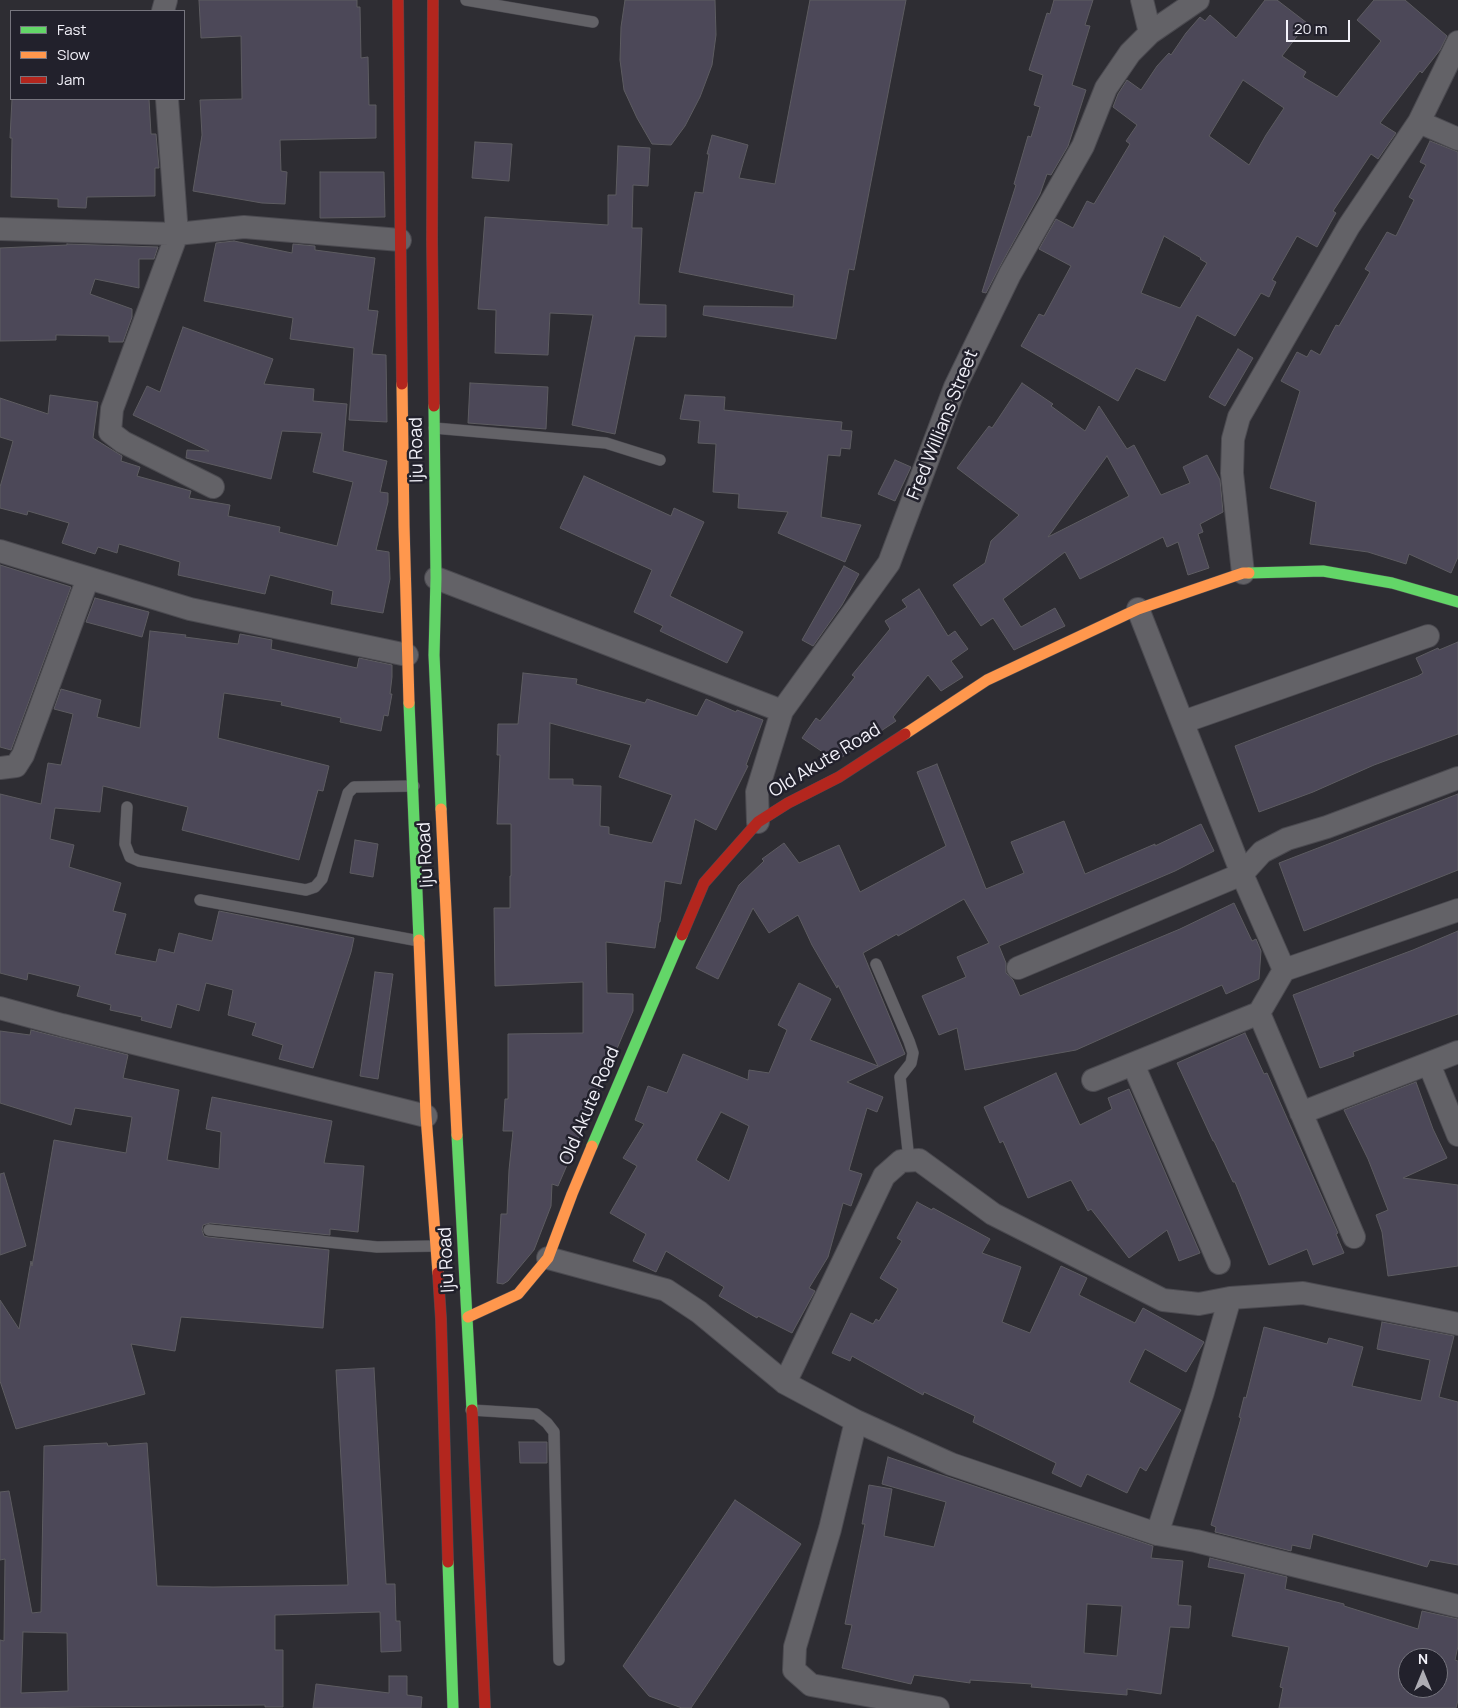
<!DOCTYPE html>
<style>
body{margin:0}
#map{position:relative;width:1458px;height:1708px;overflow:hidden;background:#2e2d33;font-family:Manrope,sans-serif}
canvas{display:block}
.legend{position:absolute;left:10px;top:10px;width:175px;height:90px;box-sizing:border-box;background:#22212c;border:1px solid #76757e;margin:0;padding:6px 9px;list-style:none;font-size:15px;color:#f3f2fa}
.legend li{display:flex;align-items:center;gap:10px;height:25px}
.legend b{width:25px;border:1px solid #76757e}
.north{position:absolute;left:1398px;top:1648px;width:50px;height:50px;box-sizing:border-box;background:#22212c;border:1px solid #76757e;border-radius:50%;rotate:0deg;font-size:14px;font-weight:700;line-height:20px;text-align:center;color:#f3f2fa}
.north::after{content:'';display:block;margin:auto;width:18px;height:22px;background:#aeadb4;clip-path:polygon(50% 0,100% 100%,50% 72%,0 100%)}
.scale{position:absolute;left:1286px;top:20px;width:64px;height:22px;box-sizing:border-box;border:2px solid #f3f2fa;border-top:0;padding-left:6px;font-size:15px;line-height:18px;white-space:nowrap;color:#f3f2fa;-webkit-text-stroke:4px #22212c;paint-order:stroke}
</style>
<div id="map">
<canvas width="1458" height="1708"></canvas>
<ul class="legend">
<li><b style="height:6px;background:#63d668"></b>Fast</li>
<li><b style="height:6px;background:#ff974d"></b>Slow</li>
<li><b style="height:6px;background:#b3261e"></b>Jam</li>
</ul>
<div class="north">N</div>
<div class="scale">20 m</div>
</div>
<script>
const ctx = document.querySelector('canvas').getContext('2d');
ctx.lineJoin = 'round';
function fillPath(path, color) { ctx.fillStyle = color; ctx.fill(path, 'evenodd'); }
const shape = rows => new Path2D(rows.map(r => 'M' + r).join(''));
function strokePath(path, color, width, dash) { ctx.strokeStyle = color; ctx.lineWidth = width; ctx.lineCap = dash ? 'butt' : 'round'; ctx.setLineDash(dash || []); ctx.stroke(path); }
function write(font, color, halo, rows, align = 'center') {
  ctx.font = font + ' Manrope,sans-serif'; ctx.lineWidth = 5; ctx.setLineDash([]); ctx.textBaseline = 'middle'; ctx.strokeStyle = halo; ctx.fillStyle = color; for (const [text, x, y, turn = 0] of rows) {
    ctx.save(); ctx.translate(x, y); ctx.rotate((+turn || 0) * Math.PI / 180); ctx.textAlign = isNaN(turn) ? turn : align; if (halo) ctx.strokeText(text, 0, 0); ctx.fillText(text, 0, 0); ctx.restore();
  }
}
const building = shape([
 [199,0,357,0,357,7,360,7,361,58,368,57,369,105,376,105,376,138,280,140,281,171,287,172,285,204,262,203,193,191,202,135,200,100,242,99,241,36,201,38,199,0],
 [625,0,715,0,716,35,712,65,700,97,685,126,671,145,652,144,637,118,624,90,620,60,621,27,625,0],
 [810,0,906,0,854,270,849,269,836,339,703,315,704,306,793,307,794,295,679,272,695,192,703,193,709,154,707,154,712,135,748,145,739,178,775,184,810,0],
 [1054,0,1093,0,1085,25,1090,26,1072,85,1086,90,1068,146,1051,175,1047,174,1040,194,999,268,986,293,982,292,1016,185,1014,184,1028,136,1031,137,1040,107,1034,105,1043,75,1029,70,1047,13,1050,14,1054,0],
 [1265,0,1277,0,1307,23,1282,56,1306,72,1303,77,1337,97,1381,41,1357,20,1374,0,1405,0,1447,36,1440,50,1422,73,1420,71,1380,123,1396,133,1378,159,1371,154,1333,211,1336,213,1317,247,1297,236,1272,280,1276,282,1269,297,1261,293,1235,336,1197,315,1165,381,1136,368,1118,401,1021,346,1039,314,1044,316,1071,266,1039,249,1056,219,1073,228,1087,201,1094,204,1130,144,1126,141,1137,125,1113,107,1118,94,1127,80,1141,90,1157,66,1169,53,1171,55,1186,33,1200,17,1205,21,1210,15,1236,38,1265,0],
 [1243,80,1284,108,1266,135,1249,165,1209,136,1243,80],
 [1164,236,1201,258,1200,259,1207,263,1180,308,1141,293,1164,236],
 [12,99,149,99,151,134,156,134,159,168,155,168,155,196,87,197,86,208,58,207,58,199,11,197,12,138,10,138,12,99],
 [1430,141,1458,152,1458,557,1451,573,1409,554,1406,564,1368,552,1310,544,1316,502,1270,488,1300,391,1281,381,1297,352,1307,357,1311,350,1320,355,1336,325,1339,326,1370,272,1365,269,1387,232,1396,236,1414,200,1409,197,1426,165,1420,162,1430,141],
 [475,142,512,144,509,181,472,178,475,142],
 [618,146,650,148,648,186,633,185,632,228,642,228,639,304,666,305,666,337,635,336,615,434,572,425,593,315,550,313,548,355,495,353,496,310,478,309,485,217,608,225,608,195,616,195,618,146],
 [320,172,384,172,385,217,320,218,320,172],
 [234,241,292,253,293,244,315,246,315,250,375,258,368,310,378,311,372,354,386,355,387,422,349,420,354,348,290,339,293,318,204,301,216,243,234,241],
 [67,244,158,247,154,259,139,259,139,288,95,279,90,294,132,309,132,317,123,342,109,342,109,336,56,335,56,340,0,341,0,248,67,245,67,244],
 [183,327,273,359,264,384,314,389,313,401,347,404,343,451,387,461,380,492,388,493,388,502,376,550,389,552,390,579,383,613,331,604,333,591,270,575,265,594,178,575,180,562,119,544,117,553,98,547,95,554,62,543,69,523,28,511,27,515,0,508,0,487,13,441,0,437,0,398,48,414,50,395,98,402,93,438,122,456,121,461,140,467,137,476,191,491,189,498,230,505,228,516,280,527,279,532,337,546,353,482,313,472,322,433,282,431,271,479,186,458,187,450,209,451,133,415,147,386,160,392,183,327],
 [1238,349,1253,358,1225,406,1209,397,1238,349],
 [470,383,548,387,546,429,468,423,470,383],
 [1022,383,1053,404,1051,406,1085,431,1099,406,1127,449,1134,445,1161,495,1190,483,1183,467,1207,455,1220,480,1223,512,1200,524,1203,532,1198,534,1209,568,1188,575,1178,542,1167,547,1163,537,1080,579,1065,552,1003,599,1021,627,1055,608,1065,626,1014,650,993,618,981,626,953,585,985,563,991,541,1019,515,957,468,989,426,992,428,1022,383],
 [1107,456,1129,496,1048,537,1107,456],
 [685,395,725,397,724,410,842,422,841,430,852,431,850,449,841,448,840,456,828,455,821,517,861,525,845,562,778,533,788,512,738,508,739,494,713,492,716,444,698,443,700,421,680,419,685,395],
 [895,460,911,467,895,501,878,494,895,460],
 [584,476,671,516,674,508,704,522,670,596,743,632,727,663,660,631,663,626,634,612,652,570,560,528,584,476],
 [0,565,71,587,11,750,0,747,0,565],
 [844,566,859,574,842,605,813,646,802,640,844,566],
 [919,589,948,636,955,631,968,649,951,661,963,677,941,691,928,675,893,717,896,721,836,761,802,738,816,718,820,721,855,677,852,675,890,629,885,621,907,607,902,600,919,589],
 [95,598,149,612,142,637,86,622,95,598],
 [150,631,186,635,185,637,238,644,240,634,272,640,271,649,357,668,359,658,392,665,392,677,390,694,392,694,388,716,384,715,381,731,340,722,341,718,281,705,282,702,224,693,218,738,329,766,323,791,318,790,299,860,182,830,188,807,103,786,100,812,55,808,50,839,74,845,69,867,121,883,113,911,126,914,115,954,156,962,159,949,174,953,179,933,212,941,219,911,354,938,351,952,313,1068,279,1059,283,1045,252,1035,256,1023,228,1015,233,990,206,983,199,1011,177,1004,171,1028,141,1020,142,1017,110,1010,111,1005,77,996,80,986,28,973,27,980,0,973,0,794,41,804,48,763,61,765,73,714,54,709,61,689,101,700,97,717,140,728,150,631],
 [1458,642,1458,734,1374,765,1313,792,1259,812,1235,746,1418,676,1423,673,1416,658,1438,648,1439,650,1458,642],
 [523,673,577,679,576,684,645,703,647,699,697,716,706,699,736,712,737,710,763,720,746,765,748,766,716,830,695,819,681,884,665,881,660,922,659,922,655,948,606,942,607,993,633,994,633,1011,599,1091,589,1089,589,1114,586,1117,586,1121,558,1186,552,1184,551,1206,534,1250,508,1281,503,1284,497,1283,501,1214,507,1214,509,1170,513,1131,503,1131,505,1099,508,1099,508,1034,583,1033,583,982,495,986,494,908,510,908,510,876,511,876,511,824,497,824,500,755,497,755,498,724,518,724,523,673],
 [550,723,631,745,619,777,672,795,652,843,609,834,609,827,600,826,601,786,573,785,573,779,549,779,550,723],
 [937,764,986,889,1024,873,1011,842,1064,821,1085,874,1155,844,1155,846,1201,824,1214,851,1175,871,999,946,1006,963,1006,973,1013,980,1020,996,1180,929,1234,903,1252,941,1256,939,1261,951,1259,979,1226,994,1222,985,1076,1050,965,1070,957,1028,939,1035,922,996,966,977,957,957,989,943,964,899,898,936,897,934,863,953,905,1054,847,1082,883,1097,877,1112,867,1108,849,1170,862,1174,851,1206,843,1203,828,1257,809,1288,815,1291,792,1333,758,1316,757,1318,719,1296,724,1287,666,1251,656,1272,633,1261,646,1234,610,1213,637,1166,623,1158,644,1124,635,1120,648,1086,667,1093,683,1054,748,1080,749,1070,769,1073,787,1030,778,1025,799,983,831,999,810,1040,878,1066,838,985,837,988,812,945,798,915,769,933,753,908,718,979,696,968,739,885,764,861,762,859,784,843,799,863,839,845,860,892,946,846,917,772,937,764],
 [721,1112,749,1126,729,1181,696,1160,721,1112],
 [1458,794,1458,870,1304,931,1279,863,1458,794],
 [355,840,378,844,373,877,350,873,355,840],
 [1458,931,1458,1014,1353,1052,1354,1056,1320,1068,1293,995,1413,950,1458,931],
 [375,972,393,974,378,1079,360,1076,375,972],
 [31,1030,128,1055,123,1078,179,1090,167,1160,219,1169,221,1132,206,1129,212,1097,332,1121,324,1163,364,1166,358,1232,330,1229,330,1235,210,1223,203,1225,202,1230,204,1236,208,1237,329,1250,323,1328,181,1317,175,1351,131,1344,145,1394,16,1429,0,1381,0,1300,19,1329,31,1261,32,1266,54,1140,126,1153,132,1117,75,1108,71,1125,0,1103,0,1031,30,1035,31,1030],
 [1245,1033,1264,1074,1267,1073,1338,1233,1336,1234,1344,1253,1313,1265,1307,1249,1269,1265,1235,1182,1233,1182,1214,1141,1213,1141,1177,1063,1245,1033],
 [1056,1073,1080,1125,1112,1109,1108,1098,1129,1089,1200,1253,1179,1261,1167,1230,1129,1258,1091,1209,1088,1211,1071,1180,1028,1198,1003,1141,1000,1143,984,1107,1056,1073],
 [1416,1082,1433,1129,1447,1158,1403,1178,1458,1185,1458,1266,1388,1276,1382,1232,1376,1215,1388,1210,1368,1159,1344,1110,1416,1082],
 [4,1173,26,1246,0,1255,0,1174,4,1173],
 [917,1202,932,1210,933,1208,990,1239,982,1253,1021,1267,1002,1322,1030,1333,1061,1266,1087,1278,1079,1295,1135,1323,1143,1308,1204,1342,1186,1372,1145,1349,1129,1382,1181,1410,1146,1471,1140,1467,1127,1493,1087,1474,1081,1487,1052,1473,1056,1463,973,1422,975,1416,924,1392,923,1395,852,1356,850,1361,832,1353,851,1313,873,1324,876,1319,879,1321,898,1289,880,1278,902,1241,897,1238,917,1202],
 [1382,1322,1454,1336,1439,1397,1458,1402,1458,1565,1430,1560,1427,1567,1313,1534,1310,1549,1292,1545,1291,1551,1215,1532,1216,1527,1211,1525,1241,1418,1239,1417,1244,1397,1246,1398,1264,1327,1327,1344,1329,1338,1363,1347,1352,1386,1421,1401,1430,1360,1377,1349,1382,1322],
 [374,1368,386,1584,395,1584,396,1621,400,1621,401,1651,381,1652,380,1612,275,1615,275,1650,283,1650,283,1707,265,1707,265,1705,0,1708,0,1640,4,1641,5,1559,0,1560,0,1492,9,1491,32,1613,41,1612,44,1446,107,1443,108,1446,147,1443,157,1586,213,1587,348,1585,336,1370,374,1368],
 [23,1632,67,1633,68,1691,21,1693,23,1632],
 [519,1442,547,1442,547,1463,520,1463,519,1442],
 [888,1457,1153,1546,1151,1558,1183,1561,1178,1605,1191,1606,1189,1628,1170,1627,1161,1694,1127,1689,1127,1695,1031,1687,1032,1684,970,1680,970,1683,914,1675,911,1684,842,1668,852,1625,845,1624,865,1524,862,1524,869,1485,892,1489,884,1536,934,1547,946,1502,882,1484,888,1457],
 [1087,1604,1122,1606,1117,1656,1084,1653,1087,1604],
 [735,1500,801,1544,691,1708,682,1708,649,1696,623,1666,735,1500],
 [1210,1558,1287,1577,1285,1589,1344,1604,1344,1606,1418,1629,1422,1611,1458,1619,1458,1646,1455,1660,1458,1661,1458,1700,1456,1708,1279,1708,1283,1688,1280,1687,1289,1647,1232,1636,1245,1574,1208,1567,1210,1558],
 [1408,1658,1438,1658,1438,1688,1408,1688,1408,1658],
 [389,1676,407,1676,407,1695,422,1697,421,1708,313,1708,316,1684,389,1693,389,1676]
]);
const lane = shape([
 [466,0,593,22],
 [434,428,606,443,660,460],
 [127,807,125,844,130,857,139,861,306,890,315,887,322,879,348,793,354,787,414,786],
 [200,900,419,941],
 [876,964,909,1041,913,1053,911,1063,900,1077,909,1160],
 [209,1230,377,1247,435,1246],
 [471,1410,536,1414,547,1423,554,1432,559,1660]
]);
const street = shape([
 [1142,0,1150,33],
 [163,11,166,0],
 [167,99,177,234,112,409,110,432,123,442,213,487],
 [1419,122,1458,139],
 [0,229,177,234,244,227,400,240],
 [0,551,190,609,407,655],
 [1243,573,1232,473,1233,439,1239,417,1349,226,1419,122,1458,42],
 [436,578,782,711],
 [1138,609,1242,874,1284,970],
 [1183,722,1428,636],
 [0,768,16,766,23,755,88,578],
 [758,822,757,792,782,711,889,563,955,387,1010,274,1083,146,1106,88,1130,53,1150,33,1198,0],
 [1018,968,1242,874,1262,852,1287,839,1327,827,1458,778],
 [0,1008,62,1025,426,1116],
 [1133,1064,1219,1263],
 [1429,1064,1458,1135],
 [1093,1080,1259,1013],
 [1301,1113,1458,1052],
 [1354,1237,1259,1013,1284,970,1458,910],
 [548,1258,666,1290,699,1312,785,1383,856,1421,951,1464,1157,1534,1196,1541,1458,1606],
 [785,1383,884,1176,901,1161,919,1160,993,1214,1163,1300,1199,1304,1230,1298,1303,1293,1458,1324],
 [856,1421,830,1529,795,1647,794,1670,811,1685,938,1708],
 [1157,1534,1203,1392,1230,1298]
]);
const fast = shape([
 [434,406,436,578,434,655,441,809],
 [1249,573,1323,571,1392,583,1458,602],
 [409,703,419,940],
 [457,1135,472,1410],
 [592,1146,682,935],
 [448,1562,453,1708]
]);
const slow = shape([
 [402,384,404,526,409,703],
 [905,734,987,680,1138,609,1243,573,1249,573],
 [441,809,457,1135],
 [419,940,426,1116,438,1273],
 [468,1317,518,1294,548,1258,572,1194,592,1146]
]);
const jam = shape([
 [398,0,402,384],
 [433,0,432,240,434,406],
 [682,935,704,883,758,822,788,803,839,777,905,734],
 [438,1273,441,1319,448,1562],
 [472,1410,485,1708]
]);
const streetNames = [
 ["Fred Willians Street",943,425,-68],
 ["Iju Road",417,450,-91],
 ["Old Akute Road",825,761,-31],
 ["Iju Road",426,855,-93],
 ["Old Akute Road",590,1106,-67],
 ["Iju Road",447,1260,-93]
];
fillPath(building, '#4c4858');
strokePath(building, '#5d5c61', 1);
strokePath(lane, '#4b4a50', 12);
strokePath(street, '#4b4a50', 24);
strokePath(fast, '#4b4a50', 12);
strokePath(slow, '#4b4a50', 12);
strokePath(jam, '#4b4a50', 12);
strokePath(lane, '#636267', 11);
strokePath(street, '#636267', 22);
strokePath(fast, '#63d668', 11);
strokePath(slow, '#ff974d', 11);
strokePath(jam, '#b3261e', 11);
write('18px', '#f3f2fa', '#22212c', streetNames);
</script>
